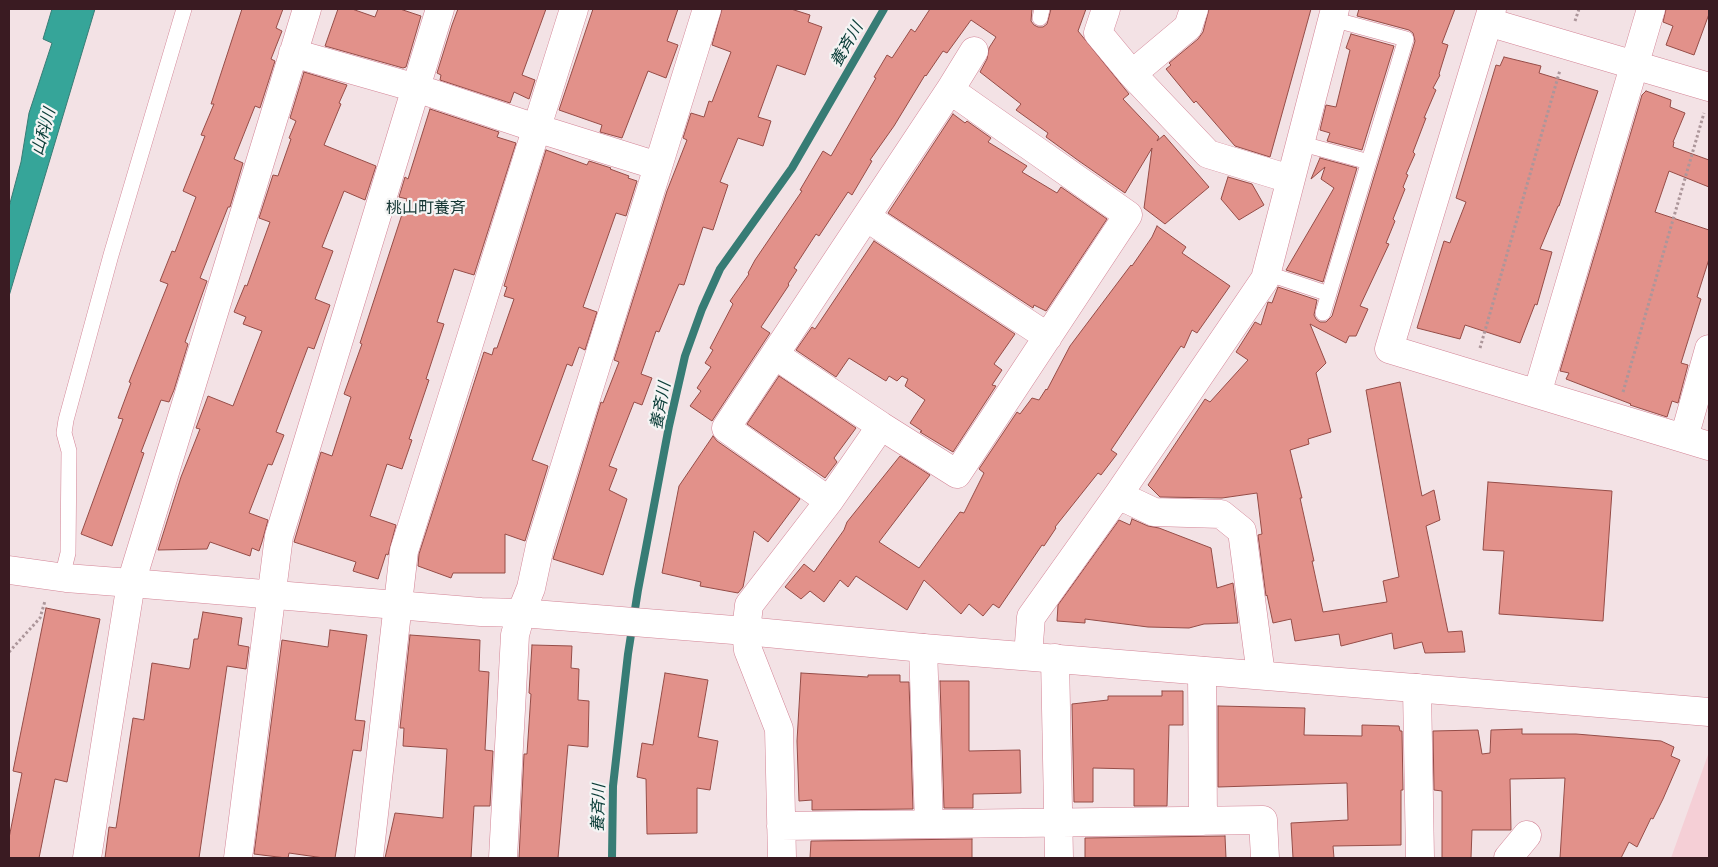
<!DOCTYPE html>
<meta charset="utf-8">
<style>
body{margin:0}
#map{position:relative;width:1718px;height:867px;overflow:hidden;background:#f3e2e5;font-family:"Noto Sans",sans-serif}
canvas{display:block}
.frame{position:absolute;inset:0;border:10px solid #3a1b22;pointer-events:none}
</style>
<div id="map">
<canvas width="1718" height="867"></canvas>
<div class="frame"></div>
</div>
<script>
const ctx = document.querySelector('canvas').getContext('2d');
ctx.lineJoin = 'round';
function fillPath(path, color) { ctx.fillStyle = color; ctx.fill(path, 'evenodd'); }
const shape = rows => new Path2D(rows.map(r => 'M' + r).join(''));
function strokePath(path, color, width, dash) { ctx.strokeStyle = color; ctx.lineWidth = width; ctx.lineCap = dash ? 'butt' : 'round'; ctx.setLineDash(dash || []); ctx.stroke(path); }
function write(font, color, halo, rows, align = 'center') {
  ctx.font = font + ' "Noto Sans","Noto Sans JP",sans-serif'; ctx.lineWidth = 4.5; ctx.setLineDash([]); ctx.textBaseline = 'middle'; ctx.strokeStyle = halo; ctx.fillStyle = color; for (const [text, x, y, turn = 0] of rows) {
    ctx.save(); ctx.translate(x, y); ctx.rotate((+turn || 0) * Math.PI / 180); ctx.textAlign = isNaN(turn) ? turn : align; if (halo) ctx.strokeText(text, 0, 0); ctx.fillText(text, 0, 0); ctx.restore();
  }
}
const built = shape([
 [1709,752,1709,858,1671,858]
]);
const water = shape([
 [52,9,95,9,9,296,9,207,21,162,29,113,52,43,43,39,52,9]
]);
const stream = shape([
 [612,858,613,786,628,654,638,590,669,426,685,356,702,309,720,269,792,168,884,9]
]);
const building = shape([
 [242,9,283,9,276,28,282,31,271,59,275,61,260,108,255,106,234,159,243,163,230,207,228,207,200,278,207,281,185,342,188,344,174,390,169,402,161,400,141,452,144,453,112,546,81,534,123,419,118,418,131,383,129,382,168,284,160,281,172,251,175,252,196,197,183,191,205,136,201,135,214,104,211,104,242,9],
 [338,9,352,9,375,17,378,9,400,9,421,16,406,67,403,68,325,46,338,9],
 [458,9,546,9,522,75,535,80,529,99,514,92,510,103,440,80,441,75,437,73,452,25,458,9],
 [593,9,678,9,667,41,678,45,666,78,648,71,622,138,600,132,602,125,559,110,593,9],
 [722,9,791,9,810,15,808,22,822,27,805,75,777,65,758,117,771,121,763,146,738,138,720,182,728,185,713,230,703,227,684,285,679,284,659,332,656,331,641,374,652,378,642,405,634,402,609,466,617,469,609,490,627,499,603,575,553,559,601,402,603,403,619,362,614,360,667,191,687,140,683,138,691,113,704,117,709,101,712,102,731,52,712,45,722,9],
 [930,9,1032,9,1031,21,1034,25,1038,27,1043,27,1047,24,1051,9,1086,9,1078,31,1129,94,1123,99,1159,137,1157,141,1164,135,1209,187,1165,224,1144,208,1152,148,1125,193,1079,161,1046,137,1048,133,1016,110,1021,104,980,72,987,59,989,48,996,37,971,20,947,53,943,51,926,76,925,75,894,126,870,160,872,161,852,195,848,192,819,236,816,234,794,268,797,270,788,284,789,285,761,327,770,333,712,421,690,406,701,391,697,388,711,367,705,363,713,350,710,348,733,304,730,301,749,274,748,273,755,260,802,191,800,190,823,151,831,156,876,78,874,77,887,55,892,58,911,29,915,32,930,9],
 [1209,9,1311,9,1270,157,1235,146,1196,101,1194,103,1166,69,1171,65,1169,63,1198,39,1203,32,1209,9],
 [1359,9,1455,9,1442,43,1448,45,1439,74,1440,75,1433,88,1436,90,1424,118,1426,118,1413,152,1415,154,1406,174,1408,175,1403,187,1405,189,1393,219,1395,221,1386,243,1389,244,1360,306,1368,309,1356,336,1349,336,1346,343,1310,324,1326,363,1316,373,1331,432,1308,439,1309,444,1290,450,1302,498,1300,498,1314,561,1312,561,1323,612,1387,602,1383,581,1399,577,1366,390,1400,382,1422,496,1434,490,1440,520,1426,526,1448,632,1462,631,1465,652,1425,653,1422,642,1394,649,1392,633,1341,646,1339,634,1295,641,1291,619,1273,623,1267,595,1266,596,1258,535,1262,534,1257,493,1222,498,1160,497,1148,485,1205,399,1210,402,1248,360,1236,352,1255,322,1261,325,1268,302,1272,303,1278,287,1317,300,1314,315,1316,319,1320,322,1326,322,1332,316,1415,41,1413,33,1409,30,1357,16,1359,9],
 [1666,9,1709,9,1709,14,1694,55,1666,45,1673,26,1663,22,1666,9],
 [1351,34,1394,46,1362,150,1327,141,1330,133,1320,130,1326,105,1336,107,1350,50,1346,48,1351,34],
 [1504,57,1541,66,1539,73,1598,91,1559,206,1558,206,1540,249,1552,252,1537,305,1535,304,1520,343,1465,325,1460,339,1417,328,1444,241,1450,243,1466,202,1456,198,1496,65,1500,66,1504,57],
 [304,72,347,85,339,103,341,104,324,145,376,166,365,200,344,191,322,247,333,251,315,299,330,305,314,349,308,347,276,432,284,435,272,465,268,464,249,513,268,520,262,542,259,551,252,548,250,556,210,542,207,549,158,550,181,477,200,429,196,428,208,396,233,406,262,331,243,324,246,317,234,312,245,285,247,286,270,222,259,218,273,175,278,176,291,139,289,138,296,121,290,118,304,72],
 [1646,91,1671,100,1670,107,1685,113,1673,142,1674,142,1673,147,1709,160,1709,187,1669,171,1655,212,1709,230,1709,259,1697,297,1701,299,1681,363,1688,365,1678,403,1672,401,1667,417,1630,405,1631,404,1566,379,1569,373,1560,371,1642,95,1646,91],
 [430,109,499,132,497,137,516,143,474,275,454,269,437,322,444,324,426,379,429,380,409,439,412,440,402,469,387,464,370,516,396,525,388,555,386,554,378,579,353,571,356,562,294,542,321,452,332,456,351,397,344,394,362,344,360,343,407,199,399,197,405,177,408,179,430,109],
 [953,114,965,123,967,121,991,138,988,142,1027,166,1022,172,1057,193,1061,187,1107,219,1046,311,1034,305,1033,308,888,213,953,114],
 [546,150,587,165,589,161,611,168,610,169,629,176,628,178,637,181,626,216,616,213,583,307,597,312,585,350,579,347,572,366,567,364,532,460,548,466,525,541,505,534,505,573,453,573,451,578,418,566,419,554,484,352,492,355,494,348,497,348,514,299,504,296,507,287,504,286,546,150],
 [1320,158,1357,168,1323,282,1286,270,1334,188,1321,179,1325,167,1311,179,1320,158],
 [1228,177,1252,184,1264,205,1239,220,1221,199,1228,177],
 [1157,226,1186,247,1182,253,1230,286,1197,333,1192,330,1184,348,1181,346,1111,450,1117,454,1101,475,1098,473,1055,527,1056,528,1044,546,1042,545,999,608,993,604,983,616,969,604,961,614,924,580,907,610,856,576,848,587,840,580,824,602,810,591,801,599,785,587,804,564,814,572,844,530,847,522,900,456,930,475,879,542,919,568,960,512,964,513,984,473,979,469,1017,412,1020,414,1032,398,1039,400,1046,389,1047,390,1070,346,1131,265,1132,266,1152,237,1157,226],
 [874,241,1015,334,994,364,1002,370,992,385,996,386,953,452,920,432,922,431,910,423,925,400,905,386,908,379,902,376,897,381,889,376,886,381,849,358,836,377,796,350,812,327,815,329,874,241],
 [779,376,856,428,834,458,837,462,825,478,747,424,779,376],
 [713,436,717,441,800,499,768,542,754,531,743,587,738,593,700,586,701,582,662,573,679,486,713,436],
 [1488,482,1612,491,1603,621,1499,614,1504,551,1483,550,1488,482],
 [1132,519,1148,526,1159,528,1211,548,1217,588,1233,583,1238,623,1204,624,1189,628,1148,627,1085,619,1085,623,1057,621,1058,605,1119,520,1130,525,1132,519],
 [46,608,100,619,67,782,55,779,39,858,9,858,9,838,22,773,13,771,46,608],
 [203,612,242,618,238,645,249,647,246,669,227,666,199,858,105,858,109,827,116,828,133,718,144,720,152,663,189,669,190,667,194,639,198,639,203,612],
 [330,630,367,635,355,720,365,721,361,751,353,750,335,858,324,858,289,853,288,858,286,858,254,854,282,640,328,647,330,630],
 [410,635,480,640,479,671,489,672,485,750,493,751,490,806,474,806,471,858,385,858,395,813,443,818,447,749,403,746,404,728,400,728,410,635],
 [532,645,572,646,571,668,579,669,578,700,589,701,588,747,568,745,558,858,519,858,524,754,527,754,531,694,529,693,532,645],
 [665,673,708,680,698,737,718,741,710,790,697,788,697,833,647,834,646,779,637,777,642,743,653,745,665,673],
 [801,673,868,677,868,675,900,675,900,682,909,682,913,809,812,810,812,800,799,801,797,741,801,673],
 [940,681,969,681,969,751,1020,750,1021,793,973,794,973,808,944,808,940,681],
 [1162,691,1183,691,1183,725,1169,725,1167,806,1134,806,1134,769,1093,768,1093,802,1074,802,1072,704,1108,700,1108,696,1162,696,1162,691],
 [1218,706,1305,708,1304,735,1362,736,1362,725,1399,726,1400,731,1402,731,1403,790,1401,790,1401,845,1333,846,1334,858,1293,858,1291,823,1348,820,1347,783,1218,787,1218,706],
 [1522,729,1522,734,1576,734,1661,741,1674,747,1671,756,1680,760,1663,799,1653,819,1651,818,1637,847,1629,842,1621,858,1560,858,1565,778,1510,779,1511,830,1472,830,1471,858,1442,858,1442,791,1434,790,1433,731,1478,730,1482,754,1490,753,1491,730,1522,729],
 [1225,836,1226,858,1085,858,1085,838,1225,836],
 [972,839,972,858,810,858,811,841,972,839]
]);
const path = shape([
 [1575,21,1579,9],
 [1480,348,1560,70],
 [1623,392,1704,113],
 [9,652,40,618,45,601]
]);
const service = shape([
 [1040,18,1042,9],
 [1299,143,1369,162],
 [1266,273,1329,294],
 [1323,313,1406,39,1332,19],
 [62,577,68,553,69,451,64,433,66,420,111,255,184,9]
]);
const minor = shape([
 [1106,9,1098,33,1132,74,1208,154,1290,179],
 [1492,9,1389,349,1709,446],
 [1488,22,1709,87],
 [293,53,416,88,536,128,658,166],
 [1132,74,1188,27,1194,9],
 [950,90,974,51],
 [866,217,1048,337],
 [775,355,881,426,957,474,1128,215,950,90,726,428,829,501],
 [1537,394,1651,9],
 [1684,438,1709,349],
 [1118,495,1154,512,1221,514,1242,531,1261,675],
 [923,648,929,824],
 [1028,656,1031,617,1118,495,1265,279,1335,9],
 [1055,658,1059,858],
 [1202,671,1203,821],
 [1417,688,1420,858],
 [781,826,1263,820,1265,858],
 [87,858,131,583,307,9],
 [238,858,279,536,440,9],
 [369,858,404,551,574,9],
 [503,858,515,635,521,613,531,588,540,546,707,9],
 [782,858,779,729,748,650,746,631,749,605,829,501,881,426],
 [1508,858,1527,835]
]);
const tertiary = shape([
 [9,570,66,578,131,583,481,612,521,613,746,631,923,648,1709,712]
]);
const waterNames = [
 ["養斉川",847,45,-60],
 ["山科川",44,132,-74],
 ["養斉川",661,406,-79],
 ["養斉川",599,808,-88]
];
const neighbourhoodNames = [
 ["桃山町養斉",426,208]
];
fillPath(built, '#f5cfd6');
fillPath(water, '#36a599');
strokePath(water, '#377c75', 1);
strokePath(stream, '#377c75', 8);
fillPath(building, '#e2918a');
strokePath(building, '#954c47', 1);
strokePath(service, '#d38496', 16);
strokePath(minor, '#d38496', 29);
strokePath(tertiary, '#d38496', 29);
strokePath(path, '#ac969a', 3, [2.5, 2.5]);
strokePath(service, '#fff', 15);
strokePath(minor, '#fff', 28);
strokePath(tertiary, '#fff', 28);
write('italic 16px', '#093c37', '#f4f4f4', waterNames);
write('16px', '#163734', '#f4f4f4', neighbourhoodNames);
</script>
